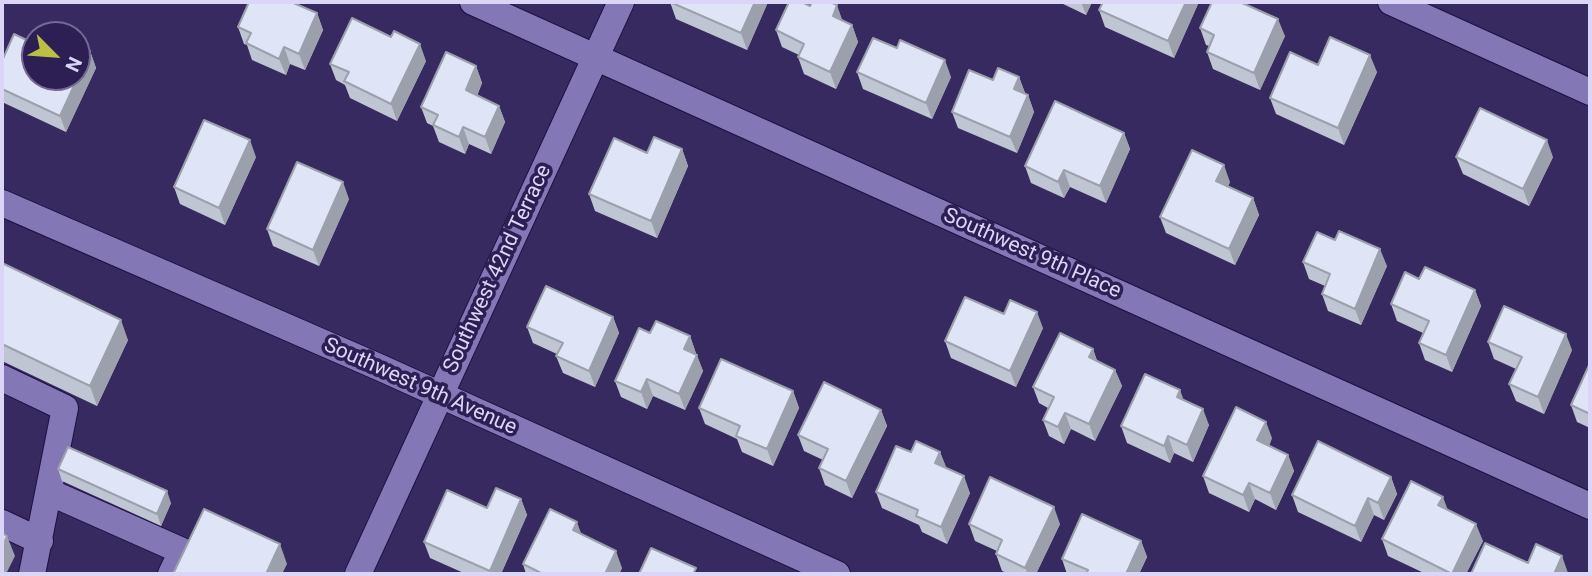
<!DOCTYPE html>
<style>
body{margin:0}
#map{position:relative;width:1592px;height:576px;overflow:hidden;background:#372a60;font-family:Roboto,sans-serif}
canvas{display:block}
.frame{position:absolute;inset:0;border:4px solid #dbd6f8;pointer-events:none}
.north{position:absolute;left:21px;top:21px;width:70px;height:70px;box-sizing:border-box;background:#2d1f54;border:2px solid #736896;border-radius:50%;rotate:115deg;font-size:19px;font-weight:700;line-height:28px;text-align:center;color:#dbd6f8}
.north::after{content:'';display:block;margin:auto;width:24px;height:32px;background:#bbc045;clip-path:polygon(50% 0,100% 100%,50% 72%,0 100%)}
</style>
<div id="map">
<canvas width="1592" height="576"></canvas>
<div class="frame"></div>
<div class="north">N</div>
</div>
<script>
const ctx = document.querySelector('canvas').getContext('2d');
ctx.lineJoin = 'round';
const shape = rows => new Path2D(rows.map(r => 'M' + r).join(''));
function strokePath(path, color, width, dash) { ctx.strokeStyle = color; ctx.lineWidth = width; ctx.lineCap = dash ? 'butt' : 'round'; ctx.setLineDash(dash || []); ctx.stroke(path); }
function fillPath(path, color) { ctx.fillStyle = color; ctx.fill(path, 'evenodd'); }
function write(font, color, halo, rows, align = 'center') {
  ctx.font = font + ' Roboto,sans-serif'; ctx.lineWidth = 7; ctx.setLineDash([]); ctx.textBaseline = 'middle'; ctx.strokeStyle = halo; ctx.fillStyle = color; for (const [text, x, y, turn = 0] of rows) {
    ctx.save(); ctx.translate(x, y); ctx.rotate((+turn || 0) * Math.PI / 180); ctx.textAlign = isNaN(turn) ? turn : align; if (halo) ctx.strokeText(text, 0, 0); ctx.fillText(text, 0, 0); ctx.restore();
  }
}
const minor = shape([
 [473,2,1590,506],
 [1391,2,1590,92],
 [2,203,381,368,837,574],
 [2,378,65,408,32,574],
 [49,492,182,551,171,574],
 [2,523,40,541],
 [358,574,621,2]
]);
const wall = shape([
 [670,2,768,2,747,50,676,19],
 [1059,2,1092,2,1086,15],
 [1103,2,1197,2,1198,4,1174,58,1105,27,1099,10],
 [296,4,317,13,323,30,305,70,290,64,286,75,252,60,247,45,244,44,238,27],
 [843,21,852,25,858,42,836,89,804,74,798,57,799,55,782,47,776,30],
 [1200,28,1285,36,1260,90,1213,69,1207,52,1209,46,1206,45],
 [35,44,90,51,96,68,66,132,2,102,2,61],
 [426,61,397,121,350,98,345,85,336,80,330,64],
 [1318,65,1377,72,1344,145,1276,114,1270,98],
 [476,66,482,83,477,96,499,106,505,122,491,154,469,144,465,154,439,142,433,126,427,123,421,107],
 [857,72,951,77,932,119,863,89],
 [1019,77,1025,93,1028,95,1034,112,1017,153,958,128,952,112,993,80],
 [1124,133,1130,149,1106,203,1070,187,1064,198,1031,183,1025,166],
 [682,149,688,166,657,238,595,211,589,194,647,153],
 [256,157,225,225,180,204,174,187],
 [1456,157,1553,157,1529,206,1463,174],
 [1230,182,1228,186,1253,198,1259,215,1235,265,1166,233,1160,217],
 [349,199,319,266,273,246,267,229],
 [1303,262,1387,266,1361,325,1328,311,1322,294,1325,286,1309,279],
 [2,263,128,340,97,406,2,361],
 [1419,279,1475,290,1481,306,1452,372,1425,360,1419,343,1423,333,1397,321,1391,304],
 [1004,314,1043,328,1016,387,951,358,945,341],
 [613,317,619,333,595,387,563,373,556,356,557,354,533,343,527,327],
 [650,333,690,336,696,354,703,371,685,410,653,396,647,409,621,397,615,381],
 [1488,342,1572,350,1544,414,1516,401,1509,384,1516,369,1494,359],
 [1093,349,1097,361,1115,370,1122,386,1095,441,1071,429,1064,444,1049,436,1043,420,1048,408,1039,403,1033,387],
 [1590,363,1590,428,1577,422,1571,405],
 [793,391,799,408,773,466,742,452,737,439,705,424,699,408],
 [1184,400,1209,425,1193,462,1174,453,1170,463,1127,443,1121,426],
 [881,410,887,426,852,498,825,485,819,468,823,460,804,451,798,435],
 [1272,438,1269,446,1288,455,1294,471,1276,510,1255,499,1249,512,1209,493,1203,476],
 [911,452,940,452,946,468,970,493,947,544,922,532,919,525,882,508,876,492],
 [58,469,171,503,161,526,62,481],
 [1391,477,1397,494,1384,520,1374,515,1361,542,1298,512,1292,495],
 [521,499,527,515,501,574,466,574,430,558,424,542,487,508],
 [1447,510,1483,541,1466,574,1426,574,1388,556,1382,539],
 [969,524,1060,524,1036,574,1010,574,1002,571,996,554,997,551,975,541],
 [582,534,622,568,619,574,526,574,523,564],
 [1141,541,1147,557,1139,574,1067,574,1062,559]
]);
const shadedWall = shape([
 [755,2,768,2,747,50,741,33],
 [1081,2,1092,2,1086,15],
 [1186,2,1197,2,1198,4,1174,58,1168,41],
 [837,5,843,22,833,16],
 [317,13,323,30,305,70,299,54],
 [1278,19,1285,36,1260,90,1254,73],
 [852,25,858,42,836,89,830,72],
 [420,44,426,61,397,121,391,104],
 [284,47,290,64,286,75,279,59],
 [90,51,96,68,66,132,60,116],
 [1370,55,1377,72,1344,145,1338,128],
 [945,60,951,77,932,119,926,103],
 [476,66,482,83,472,107,466,90],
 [1019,77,1025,93,1014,89],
 [1028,95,1034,112,1017,153,1010,137],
 [499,106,505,122,491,154,485,137],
 [463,127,469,144,465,154,459,137],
 [1124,133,1130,149,1106,203,1100,186],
 [250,140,256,157,225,225,219,208],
 [1547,140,1553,157,1529,206,1523,189],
 [682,149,688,166,657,238,651,221],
 [1224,165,1230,182,1223,198,1216,181],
 [1064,170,1070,187,1064,198,1058,182],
 [343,182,349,199,319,266,313,250],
 [1253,198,1259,215,1235,265,1229,249],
 [1380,249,1387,266,1361,325,1355,309],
 [1475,290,1481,306,1452,372,1446,355],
 [1037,312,1043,328,1016,387,1010,371],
 [613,317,619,333,595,387,589,371],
 [121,320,128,340,97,406,90,386],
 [1566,334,1572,350,1544,414,1538,397],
 [690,336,696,353,690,366,684,349],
 [1093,349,1099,366,1089,357],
 [697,355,703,371,685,410,679,394],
 [1115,370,1122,386,1095,441,1089,424],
 [647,379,653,396,647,409,641,392],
 [1180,390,1186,406,1177,397],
 [793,391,799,408,773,466,767,449],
 [1203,409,1209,425,1193,462,1187,445],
 [881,410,887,426,852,498,846,481],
 [1065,413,1071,429,1064,444,1058,427],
 [1266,422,1272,438,1263,457,1257,440],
 [1168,436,1174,453,1170,463,1164,446],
 [940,452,947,469,935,463],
 [1288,455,1294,471,1276,510,1270,493],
 [964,476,970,493,947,544,941,527],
 [1391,477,1397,494,1384,520,1378,503],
 [1249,483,1255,499,1249,512,1243,495],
 [167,491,171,503,161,526,157,514],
 [1443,497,1449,513,1438,505],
 [1368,498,1374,515,1361,542,1355,526],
 [521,499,527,515,501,574,491,574,490,571],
 [1054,507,1060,524,1036,574,1028,574,1025,568],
 [577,522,583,539,573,530],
 [1476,524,1483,541,1466,574,1452,574],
 [7,536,15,556,6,574,2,574,2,548],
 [1141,541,1147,557,1139,574,1126,574],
 [280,544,287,564,282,574,266,574],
 [616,551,622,568,619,574,605,574],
 [1562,556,1568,573,1568,574,1554,574]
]);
const building = shape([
 [249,2,291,2,317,13,299,54,284,47,279,59,246,43,251,33,238,27,249,2],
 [670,2,755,2,741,33,670,2],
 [789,2,802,2,810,6,812,2,830,2,837,5,833,16,852,25,830,72,798,57,804,44,776,30,789,2],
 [1103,2,1186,2,1168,41,1099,10,1103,2],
 [1212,2,1240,2,1278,19,1254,73,1207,52,1214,35,1200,28,1212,2],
 [352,18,391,37,394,31,420,44,391,104,344,81,349,72,330,64,352,18],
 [42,30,54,35,39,35,42,30],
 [14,34,35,44,35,77,77,77,77,46,90,51,60,116,2,89,2,61,14,34],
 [1330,37,1370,55,1338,128,1270,98,1290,52,1318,65,1330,37],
 [873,38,897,48,900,40,945,60,926,103,857,72,873,38],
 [446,52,476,66,466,90,499,106,485,137,463,127,459,137,433,125,438,115,421,107,446,52],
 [998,68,1019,77,1014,89,1028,95,1010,137,952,112,969,70,993,80,998,68],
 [1055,101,1124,133,1100,186,1064,170,1058,182,1025,166,1055,101],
 [1480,108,1547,140,1523,189,1456,157,1480,108],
 [204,120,250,140,219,208,174,187,204,120],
 [654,137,682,149,651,221,589,194,614,138,647,153,654,137],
 [1192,150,1224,165,1216,181,1253,198,1229,249,1160,217,1192,150],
 [297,162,343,182,313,250,267,229,297,162],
 [1339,231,1380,249,1355,309,1322,294,1330,274,1303,262,1317,232,1335,240,1339,231],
 [2,263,121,320,90,386,2,344,2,263],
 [1425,267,1475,290,1446,355,1419,343,1429,321,1391,304,1405,272,1419,279,1425,267],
 [546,286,613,317,589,371,556,356,563,343,527,327,546,286],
 [965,297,1004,314,1010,300,1037,312,1010,371,945,341,965,297],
 [1504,306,1566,334,1538,397,1509,384,1522,357,1488,342,1504,306],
 [656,321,690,336,684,349,697,355,679,394,647,379,641,392,615,381,639,328,650,333,656,321],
 [1060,333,1093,349,1089,357,1115,370,1089,424,1065,413,1058,427,1043,420,1054,397,1033,387,1060,333],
 [721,359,793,391,767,449,736,436,740,426,699,408,721,359],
 [1590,363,1590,414,1571,405,1590,363],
 [1145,374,1180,390,1177,397,1203,409,1187,445,1168,436,1164,446,1121,426,1145,374],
 [824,382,881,410,846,481,819,468,828,449,798,435,824,382],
 [1236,407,1266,422,1257,440,1288,455,1270,493,1249,483,1243,495,1203,476,1236,407],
 [916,441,940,452,935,463,964,476,941,527,916,516,918,510,876,492,896,446,911,452,916,441],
 [1318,441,1391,477,1378,503,1368,498,1355,526,1292,495,1318,441],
 [68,447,167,491,157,514,58,469,68,447],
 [990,477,1054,507,1025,568,996,554,1002,540,969,524,990,477],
 [1411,481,1443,497,1438,505,1476,524,1452,574,1382,539,1411,481],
 [496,488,521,499,490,571,424,542,447,490,487,508,496,488],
 [204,509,280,544,266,574,173,574,204,509],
 [550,509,577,522,573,530,616,551,605,574,543,574,523,564,550,509],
 [1082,514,1141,541,1126,574,1086,574,1088,570,1062,559,1082,514],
 [2,533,7,536,2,548,2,533],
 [1485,543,1528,563,1536,544,1562,556,1554,574,1471,574,1485,543],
 [651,548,696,568,693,574,639,574,651,548]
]);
const streetNames = [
 ["Southwest 9th Place",1032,254,24],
 ["Southwest 42nd Terrace",498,269,-65],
 ["Southwest 9th Avenue",420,387,24]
];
strokePath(minor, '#1f0f43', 28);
strokePath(minor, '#8378b5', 26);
fillPath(wall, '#c0c5d4');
fillPath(shadedWall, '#9ca0ad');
fillPath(building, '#dfe5f7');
strokePath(building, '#9ca0ad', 2);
write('21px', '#dbd6f8', '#2d1f54', streetNames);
</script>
